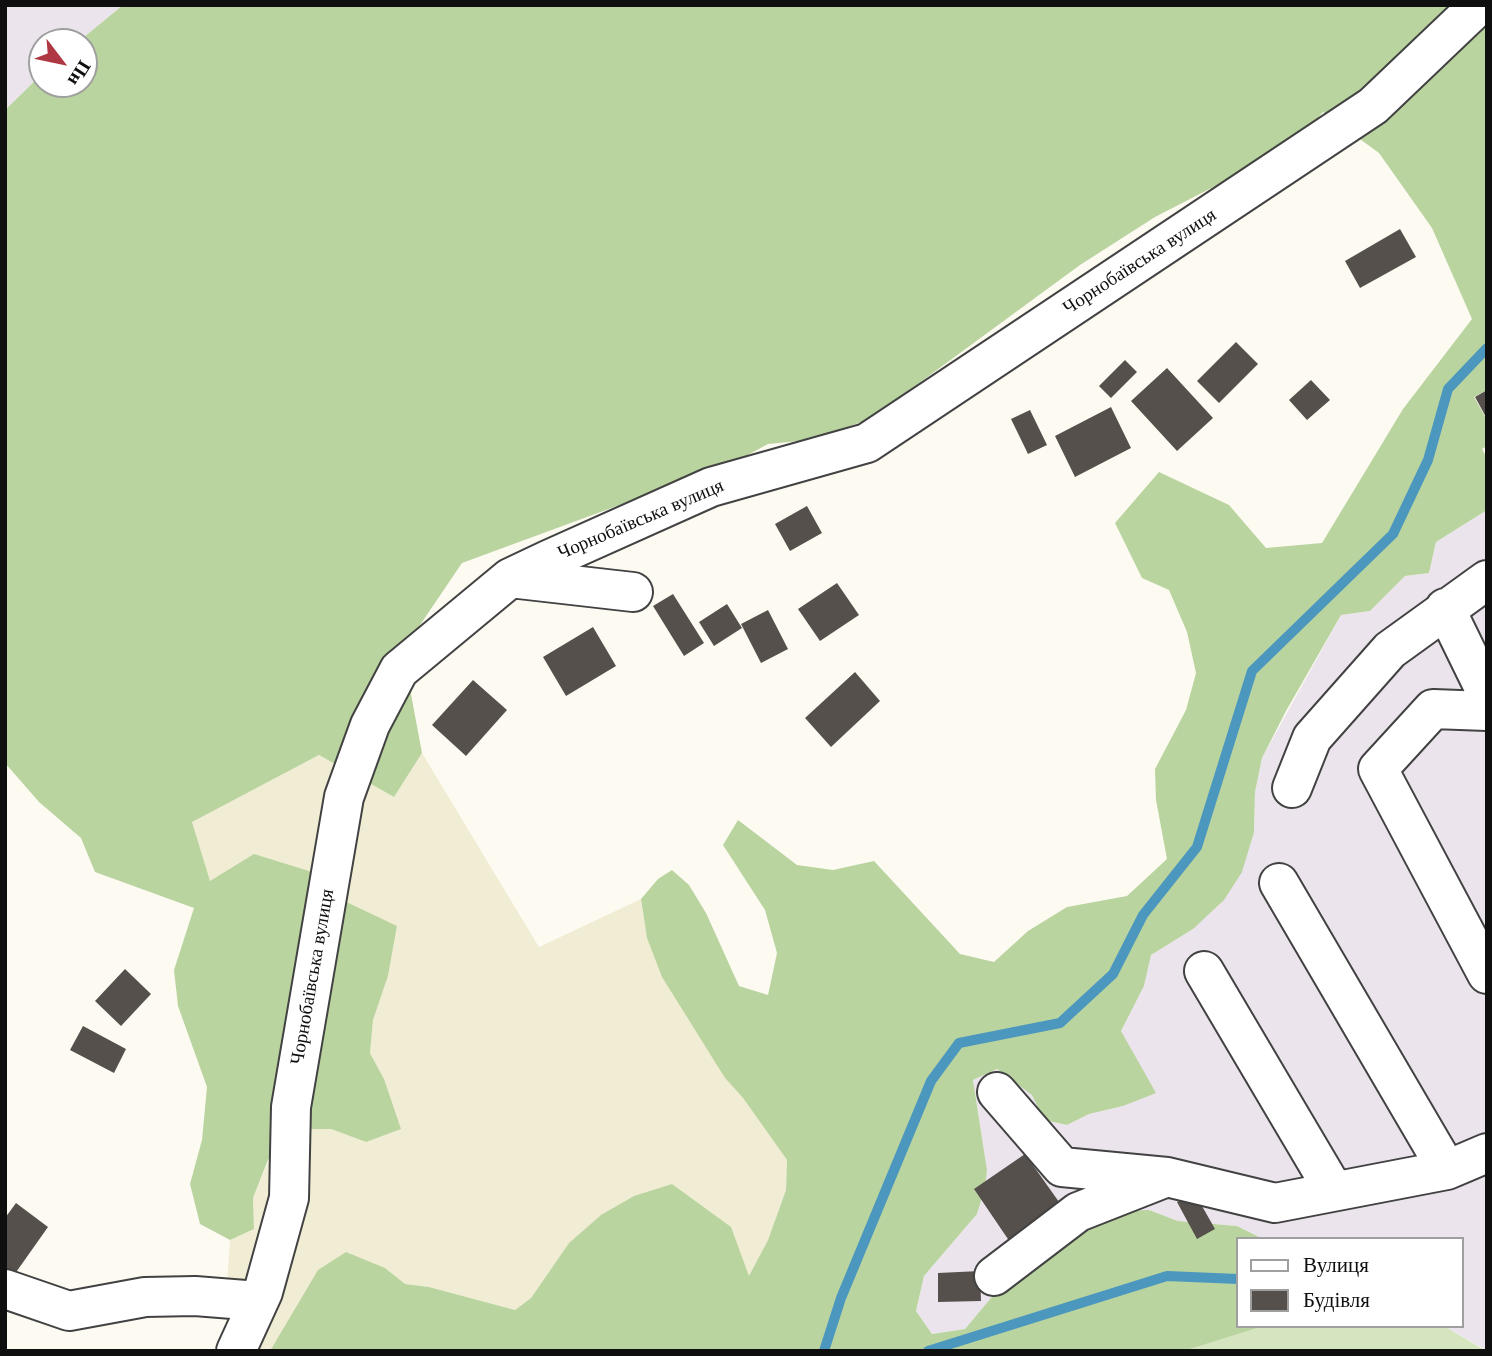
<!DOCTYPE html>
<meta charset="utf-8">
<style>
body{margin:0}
#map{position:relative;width:1492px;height:1356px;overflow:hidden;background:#fdfaf2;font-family:"Times New Roman",serif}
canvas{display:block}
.frame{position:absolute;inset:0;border:7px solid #0f0f0f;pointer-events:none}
.legend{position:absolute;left:1236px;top:1237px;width:228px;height:91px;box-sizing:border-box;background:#fff;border:2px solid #9f9f9f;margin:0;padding:9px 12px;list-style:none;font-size:21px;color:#0f0f0f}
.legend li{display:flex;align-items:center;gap:14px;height:35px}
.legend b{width:35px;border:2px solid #9f9f9f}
.north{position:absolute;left:28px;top:28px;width:70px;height:70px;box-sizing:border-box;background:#fff;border:2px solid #9f9f9f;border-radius:50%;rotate:122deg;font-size:19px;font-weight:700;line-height:28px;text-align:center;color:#0f0f0f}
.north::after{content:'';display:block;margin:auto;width:24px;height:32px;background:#af3643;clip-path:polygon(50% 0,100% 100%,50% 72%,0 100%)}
</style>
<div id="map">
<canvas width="1492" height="1356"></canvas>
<div class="frame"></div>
<ul class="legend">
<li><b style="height:9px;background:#fff"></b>Вулиця</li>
<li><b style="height:19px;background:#56504c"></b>Будівля</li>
</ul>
<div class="north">Пн</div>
</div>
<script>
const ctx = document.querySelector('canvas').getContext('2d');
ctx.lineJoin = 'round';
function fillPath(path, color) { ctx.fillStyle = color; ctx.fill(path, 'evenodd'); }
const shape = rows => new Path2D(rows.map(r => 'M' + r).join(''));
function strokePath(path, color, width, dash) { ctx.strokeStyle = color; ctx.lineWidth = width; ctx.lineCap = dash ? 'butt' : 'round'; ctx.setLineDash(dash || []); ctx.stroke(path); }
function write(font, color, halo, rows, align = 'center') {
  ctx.font = font + ' "Times New Roman",serif'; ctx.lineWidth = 7; ctx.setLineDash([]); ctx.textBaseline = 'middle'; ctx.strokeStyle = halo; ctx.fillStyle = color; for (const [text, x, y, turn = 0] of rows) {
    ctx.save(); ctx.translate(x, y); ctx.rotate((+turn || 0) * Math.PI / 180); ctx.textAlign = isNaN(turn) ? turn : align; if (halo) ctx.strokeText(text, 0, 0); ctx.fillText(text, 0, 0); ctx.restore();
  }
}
const industrial = shape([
 [5,5,123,5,78,42,42,42,42,74,5,110],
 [1487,510,1487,1351,1444,1326,1462,1326,1462,1239,1263,1239,1237,1226,1178,1221,1149,1210,1001,1286,965,1329,932,1334,916,1311,924,1276,977,1214,987,1170,973,1080,997,1069,1033,1095,1044,1120,1067,1125,1089,1114,1123,1106,1121,1031,1144,986,1151,955,1193,929,1254,832,1255,792,1262,758,1341,615,1370,611,1405,576,1429,573,1436,542]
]);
const farmland = shape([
 [422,753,539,947,641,899,647,938,725,1078,743,1098,787,1160,786,1190,768,1240,749,1277,569,1243,531,1298,515,1310,429,1287,404,1284,384,1268,270,1351,232,1351,240,1325,225,1311,230,1240,254,1229,253,1198,269,1160,296,1129,331,1129,366,1142,384,1079,370,1053,373,1020,388,976,397,926,210,881,191,822,319,755,394,797]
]);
const green = shape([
 [1264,1326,1444,1326,1486,1351,1184,1351]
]);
const forest = shape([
 [123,5,1487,5,1487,390,1474,397,1487,420,1487,446,1482,449,1487,458,1487,510,1436,542,1429,573,1405,576,1370,611,1341,615,1286,711,1262,758,1255,792,1254,832,1242,872,1224,900,1193,929,1151,955,1144,986,1121,1031,1156,1093,1123,1106,1089,1114,1067,1125,1044,1120,1032,1095,997,1069,973,1080,987,1170,985,1187,977,1214,924,1276,916,1311,932,1334,965,1329,1001,1286,1108,1212,1149,1210,1178,1221,1237,1226,1263,1239,1238,1239,1238,1326,1264,1326,1184,1351,270,1351,318,1270,346,1252,385,1268,405,1284,429,1287,515,1310,531,1298,569,1243,601,1215,634,1196,672,1184,731,1227,749,1276,768,1240,786,1190,787,1160,743,1098,725,1078,662,977,647,938,641,899,658,879,672,870,689,885,706,913,739,986,768,995,777,953,765,910,723,845,738,820,797,865,833,870,874,861,960,954,994,962,1028,931,1067,907,1127,896,1167,859,1156,800,1155,769,1186,710,1196,673,1187,632,1169,590,1142,578,1115,523,1159,472,1229,505,1266,548,1322,543,1403,409,1472,319,1432,228,1379,153,1323,112,1293,146,1155,217,1080,265,870,419,810,440,768,444,731,464,462,563,418,628,411,694,422,753,394,797,319,755,192,822,210,881,254,854,309,871,338,898,397,926,388,976,373,1020,370,1053,384,1079,401,1129,366,1142,331,1129,296,1129,268,1160,253,1198,254,1229,230,1240,200,1224,190,1184,202,1140,207,1087,178,1006,174,970,194,908,95,872,81,838,39,802,5,763,5,110,42,74,42,84,84,84,84,42,78,42]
]);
const stream = shape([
 [824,1351,841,1298,931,1081,959,1043,1060,1023,1113,974,1143,915,1197,847,1252,671,1393,534,1428,460,1448,389,1487,348],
 [928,1351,1167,1276,1238,1279]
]);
const building = shape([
 [1400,229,1416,257,1360,288,1345,261],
 [1236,342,1258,364,1219,403,1197,381],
 [1125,360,1137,372,1111,398,1099,386],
 [1167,368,1213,418,1177,451,1131,401],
 [1311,380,1330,400,1307,420,1289,400],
 [1487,390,1487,419,1475,397],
 [1111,407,1131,448,1075,477,1055,436],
 [1030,410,1047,445,1028,454,1011,419],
 [807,506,822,533,790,551,775,524],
 [837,583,859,615,820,641,798,609],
 [673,594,704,643,684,656,653,606],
 [727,604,742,628,714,646,699,622],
 [768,610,788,649,761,663,741,624],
 [593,627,616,666,566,696,543,657],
 [855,672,880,701,831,747,805,718],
 [473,680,507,710,466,756,432,725],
 [125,969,151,994,121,1026,95,1001],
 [83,1026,126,1049,114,1073,70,1050],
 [1025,1154,1064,1209,1012,1245,974,1189],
 [1194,1192,1215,1229,1197,1239,1177,1202],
 [16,1203,48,1227,7,1285,5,1218],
 [980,1271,981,1301,938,1302,938,1273]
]);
const minor = shape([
 [510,578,633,592],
 [1445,608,1487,694],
 [1487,711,1433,709,1378,769,1487,974],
 [1292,788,1312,738,1390,650,1487,580],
 [1279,883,1447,1170],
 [1204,971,1334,1191],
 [997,1092,1062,1167,1167,1177,1275,1203,1447,1170,1487,1153],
 [994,1276,1078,1212,1162,1179],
 [5,1289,69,1311,145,1297,195,1296,258,1301],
 [236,1351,263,1292,289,1198,291,1107,344,797,370,725,399,670,510,578,548,560,711,487,867,443,1373,106,1479,5]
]);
const streetNames = [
 ["Чорнобаївська вулиця",1140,262,-33],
 ["Чорнобаївська вулиця",641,520,-23],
 ["Чорнобаївська вулиця",313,977,-80]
];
fillPath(industrial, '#ebe4ec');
fillPath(farmland, '#f1edd4');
fillPath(green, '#d5e5bf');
fillPath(forest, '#bad4a0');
strokePath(stream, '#4c97be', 10);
fillPath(building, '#56504c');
strokePath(minor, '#424242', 42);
strokePath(minor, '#fff', 38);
write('19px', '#0f0f0f', '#fff', streetNames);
</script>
